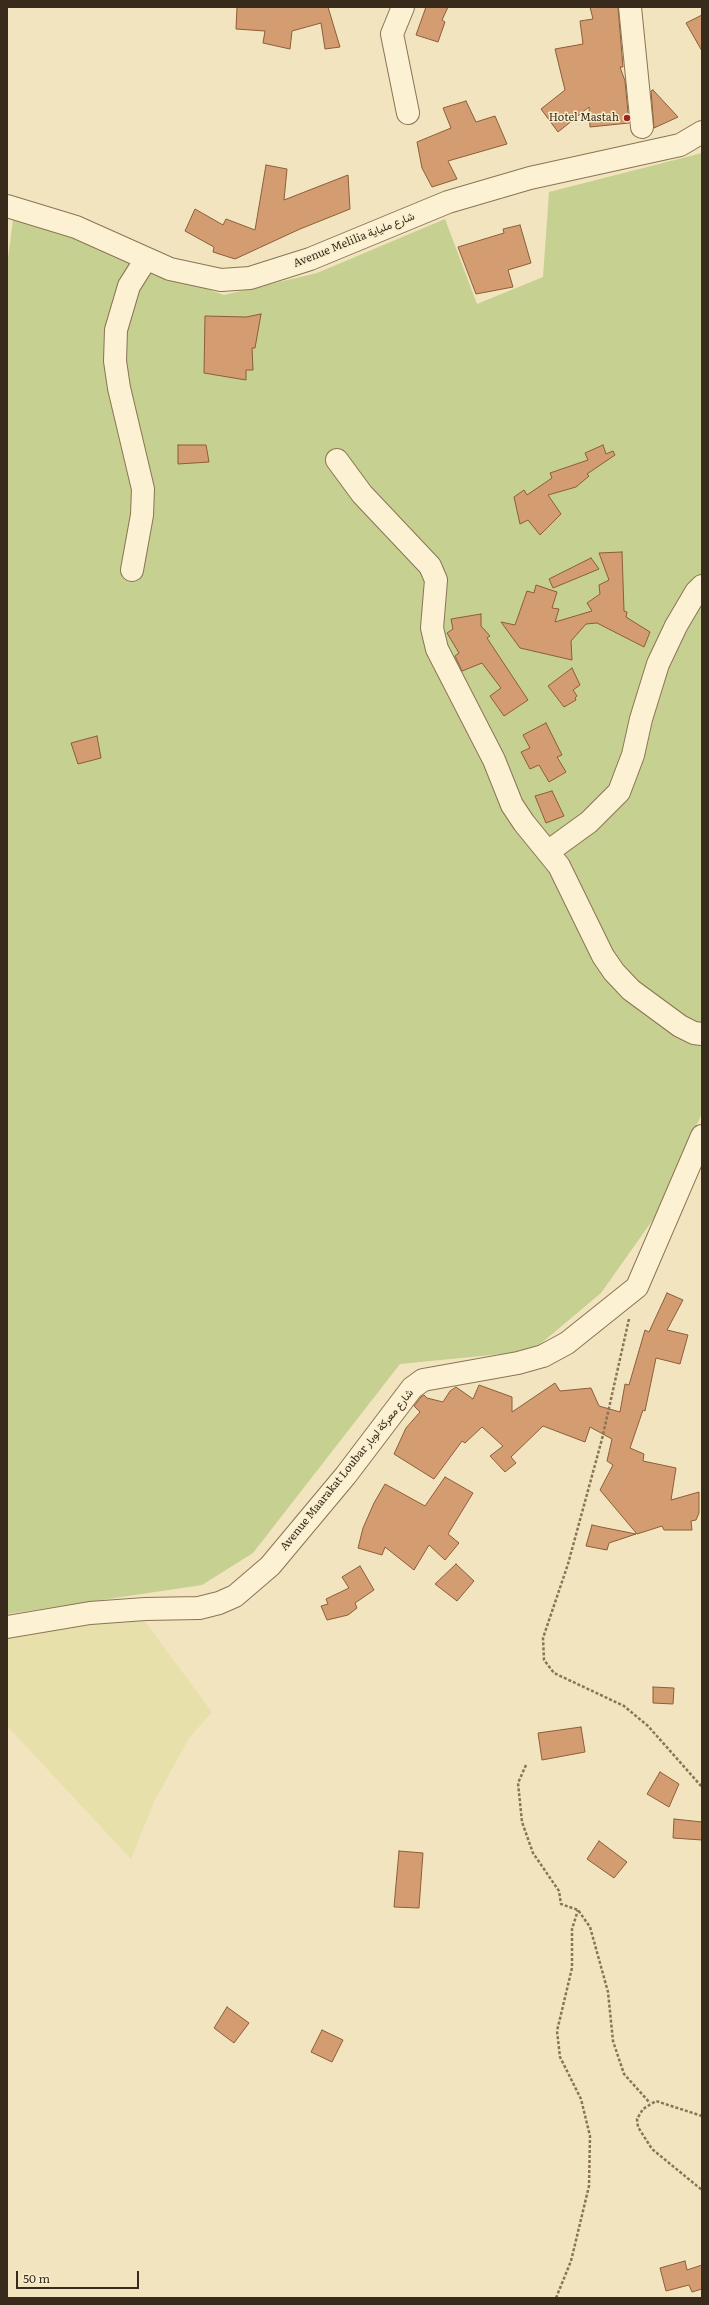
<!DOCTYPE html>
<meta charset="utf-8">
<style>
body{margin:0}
#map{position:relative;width:709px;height:2305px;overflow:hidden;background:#f1e4be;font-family:Literata,serif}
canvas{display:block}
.frame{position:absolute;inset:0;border:8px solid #392b1b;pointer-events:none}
.scale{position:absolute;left:16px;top:2271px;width:123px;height:18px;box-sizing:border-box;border:2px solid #392b1b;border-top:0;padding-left:5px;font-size:12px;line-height:14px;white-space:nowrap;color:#392b1b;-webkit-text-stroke:3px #f8eece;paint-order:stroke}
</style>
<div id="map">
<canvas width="709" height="2305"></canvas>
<div class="frame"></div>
<div class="scale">50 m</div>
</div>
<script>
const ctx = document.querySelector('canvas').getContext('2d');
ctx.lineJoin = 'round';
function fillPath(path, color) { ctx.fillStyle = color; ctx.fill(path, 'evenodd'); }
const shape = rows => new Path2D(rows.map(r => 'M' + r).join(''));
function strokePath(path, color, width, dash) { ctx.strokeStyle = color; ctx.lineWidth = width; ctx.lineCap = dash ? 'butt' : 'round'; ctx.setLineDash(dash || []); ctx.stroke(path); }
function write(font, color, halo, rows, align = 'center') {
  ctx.font = font + ' Literata,Vazirmatn,serif'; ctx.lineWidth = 3; ctx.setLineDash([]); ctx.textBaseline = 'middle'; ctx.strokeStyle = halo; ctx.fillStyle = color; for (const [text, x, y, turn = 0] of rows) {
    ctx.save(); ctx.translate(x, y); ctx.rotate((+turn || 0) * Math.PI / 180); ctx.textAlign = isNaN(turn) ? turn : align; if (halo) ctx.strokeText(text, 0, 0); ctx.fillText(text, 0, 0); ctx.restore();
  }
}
const farmland = shape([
 [143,1619,212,1712,189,1738,154,1802,131,1859,7,1726,7,1638,65,1626]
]);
const green = shape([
 [702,153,702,1113,659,1211,601,1293,532,1351,400,1364,253,1553,202,1585,7,1614,7,266,14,212,124,260,224,295,317,273,445,219,477,304,543,277,549,192]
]);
const building = shape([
 [237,7,328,7,340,47,325,49,321,23,292,31,290,49,263,43,265,31,236,29,237,7],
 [426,7,448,7,442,20,445,22,438,42,416,35,426,7],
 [590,7,618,7,623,67,620,67,625,81,629,123,590,127,589,107,558,132,541,109,565,90,555,49,583,44,580,21,593,19,590,7],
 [702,15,702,51,686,23,702,15],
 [653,90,678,117,654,128,651,91,653,90],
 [466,101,476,122,495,116,507,144,448,161,457,179,432,187,422,168,417,142,451,128,443,108,466,101],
 [266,165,287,169,284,200,348,175,350,209,300,229,235,259,213,252,214,247,185,231,195,209,223,225,226,219,255,230,266,165],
 [520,225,531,263,508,270,513,287,476,294,458,247,504,233,503,229,520,225],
 [261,314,255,348,252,348,253,370,246,370,246,380,204,373,205,316,246,317,261,314],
 [178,445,206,445,209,462,178,464,178,445],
 [603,445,606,454,613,451,615,455,587,474,589,476,576,487,548,495,561,514,540,535,528,520,520,524,514,497,524,490,527,495,552,478,550,473,588,460,585,453,603,445],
 [622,552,624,611,627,612,626,617,650,632,644,647,597,623,586,624,571,641,572,660,520,648,501,622,515,625,527,591,534,593,536,585,557,592,552,608,559,609,555,622,592,611,587,603,600,594,599,585,609,580,599,553,622,552],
 [591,558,599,569,553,588,549,579,591,558],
 [481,614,481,626,490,636,487,638,528,700,504,716,490,696,501,688,482,663,462,671,455,656,459,653,447,633,453,629,451,619,481,614],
 [572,668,580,685,573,690,577,696,575,698,576,700,564,707,548,686,572,668],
 [546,723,562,755,557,757,566,772,549,782,539,765,530,769,521,752,530,748,523,735,546,723],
 [97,736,101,758,78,764,71,743,97,736],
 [552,791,564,816,546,823,535,796,552,791],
 [667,1293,683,1300,667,1330,688,1335,680,1364,656,1358,645,1411,643,1410,630,1448,644,1454,643,1461,676,1468,671,1500,699,1492,699,1513,696,1520,691,1521,692,1530,664,1530,662,1526,637,1534,600,1490,613,1465,607,1461,612,1439,590,1427,585,1442,543,1426,511,1457,516,1463,505,1472,490,1456,503,1446,482,1427,465,1443,462,1441,434,1479,394,1454,406,1428,420,1412,414,1406,421,1397,424,1395,427,1398,443,1402,450,1391,456,1387,473,1399,479,1385,512,1397,512,1412,555,1383,560,1391,591,1388,599,1406,620,1412,625,1384,629,1385,645,1330,649,1332,667,1293],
 [445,1477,473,1493,448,1534,459,1543,445,1560,429,1545,414,1570,385,1547,382,1555,358,1548,363,1528,374,1503,385,1484,425,1506,445,1477],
 [592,1525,601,1527,636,1534,609,1543,607,1550,586,1546,592,1525],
 [456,1564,474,1581,457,1601,435,1584,456,1564],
 [360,1566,374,1590,355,1603,357,1608,348,1615,327,1620,321,1606,328,1604,326,1599,349,1588,342,1577,360,1566],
 [653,1687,674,1688,673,1704,653,1703,653,1687],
 [581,1727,585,1752,542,1760,538,1733,581,1727],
 [660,1772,679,1784,669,1807,647,1794,660,1772],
 [674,1819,702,1822,702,1840,673,1838,674,1819],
 [599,1841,627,1862,614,1878,587,1859,599,1841],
 [399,1851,423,1853,419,1908,394,1907,399,1851],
 [227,2007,249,2023,234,2043,214,2028,227,2007],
 [322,2030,343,2040,332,2062,311,2052,322,2030],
 [685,2261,687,2270,702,2265,702,2289,692,2292,689,2285,666,2291,660,2268,685,2261]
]);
const path = shape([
 [629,1319,602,1439,568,1564,543,1638,544,1660,554,1673,624,1706,648,1726,702,1787],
 [526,1765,518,1783,522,1822,533,1853,559,1891,561,1904,578,1910,590,1927,608,1992,613,2041,624,2074,650,2103],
 [702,2116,656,2101,643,2109,637,2119,638,2127,652,2149,702,2190],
 [556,2298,571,2261,589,2186,590,2136,581,2099,560,2057,557,2031,572,1968,572,1929,578,1910]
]);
const minor = shape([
 [403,7,392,34,408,113],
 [630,7,642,127],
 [7,206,76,227,170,269,221,280,250,278,310,259,448,202,530,178,680,145,702,132],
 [337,460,362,494,430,566,436,580,432,628,437,649,494,760,512,805,524,823,559,866,603,956,614,972,631,990,680,1026,694,1033,702,1034],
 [132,570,142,515,143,489,119,388,115,361,116,330,129,286,146,259],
 [549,851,589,822,619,792,633,755,641,719,658,664,676,626,696,592,702,586],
 [7,1627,90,1613,145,1609,199,1608,219,1603,235,1596,270,1566,346,1475,412,1388,423,1380,518,1363,543,1356,567,1343,637,1287,702,1136]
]);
const markers = [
 [627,118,4,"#9f2420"]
];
const poiNames = [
 ["Hotel Mastah",619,118]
];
const streetNames = [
 ["Avenue Melilia شارع ملياية",354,240,-22],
 ["Avenue Maarakat Loubar شارع معركة لوبار",347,1470,-51]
];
fillPath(farmland, '#e8e0ab');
fillPath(green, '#c6d091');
fillPath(building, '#d39d71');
strokePath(building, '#8c5d39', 1);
strokePath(minor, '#8b7455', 24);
strokePath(path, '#8b7455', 2.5, [3, 2]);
strokePath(minor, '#fcf1d2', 22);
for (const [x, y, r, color] of markers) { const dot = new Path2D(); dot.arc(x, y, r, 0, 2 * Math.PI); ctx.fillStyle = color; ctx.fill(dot); strokePath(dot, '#f8eece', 1.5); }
write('11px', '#392b1b', '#f8eece', poiNames, 'right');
write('11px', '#392b1b', '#f8eece', streetNames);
</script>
